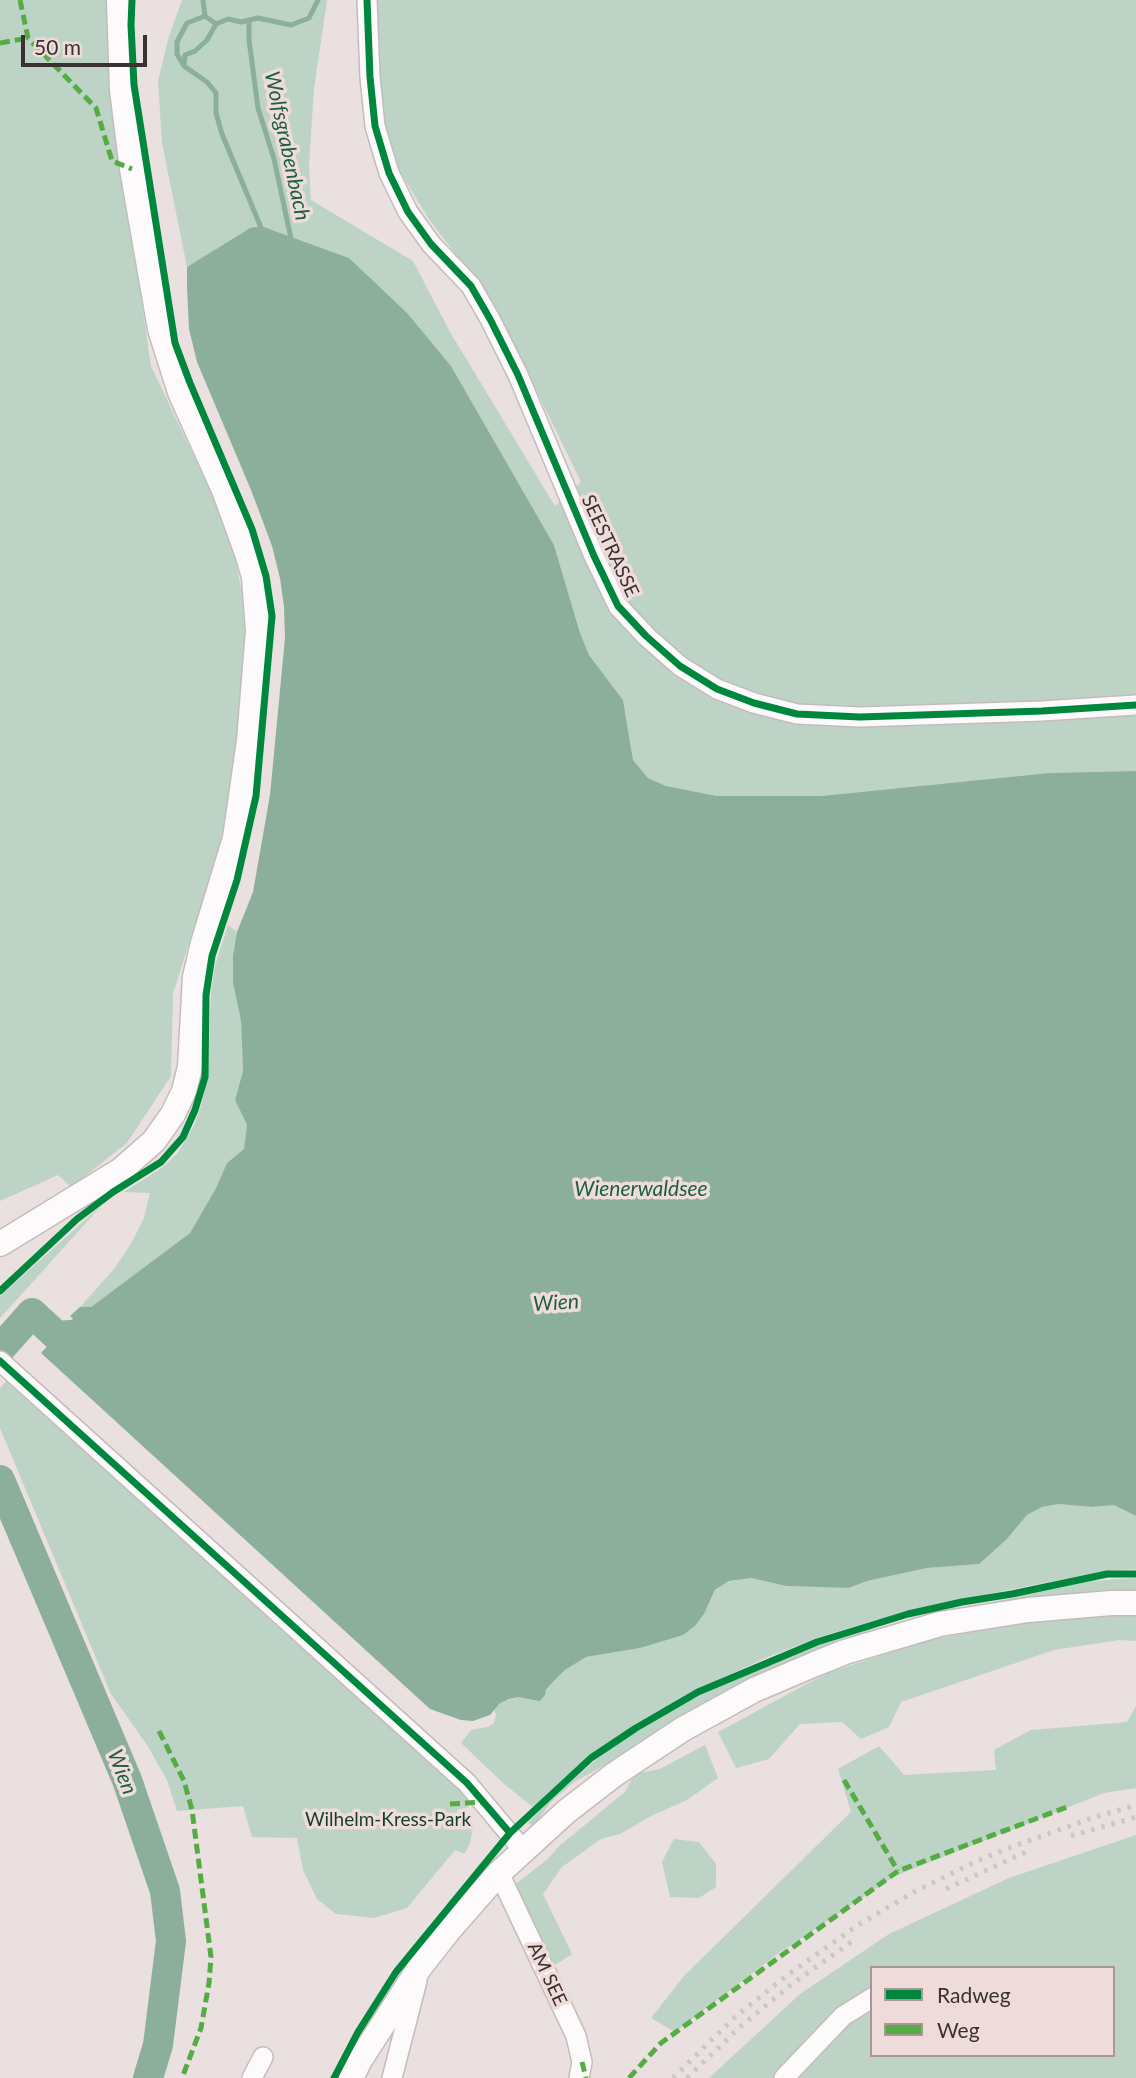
<!DOCTYPE html>
<style>
body{margin:0}
#map{position:relative;width:1136px;height:2078px;overflow:hidden;background:#eae0df;font-family:Lato,sans-serif}
canvas{display:block}
.legend{position:absolute;left:870px;top:1966px;width:245px;height:91px;box-sizing:border-box;background:#efdcda;border:2px solid #a79896;margin:0;padding:9px 12px;list-style:none;font-size:21px;color:#3a3231}
.legend li{display:flex;align-items:center;gap:14px;height:35px}
.legend b{width:35px;border:2px solid #a79896}
.scale{position:absolute;left:21px;top:35px;width:126px;height:32px;box-sizing:border-box;border:4px solid #3a3231;border-top:0;padding-left:9px;font-size:21px;line-height:24px;white-space:nowrap;color:#3a3231;-webkit-text-stroke:5px #efdcda;paint-order:stroke}
</style>
<div id="map">
<canvas width="1136" height="2078"></canvas>
<ul class="legend">
<li><b style="height:9px;background:#00873e"></b>Radweg</li>
<li><b style="height:9px;background:#55ac45"></b>Weg</li>
</ul>
<div class="scale">50 m</div>
</div>
<script>
const ctx = document.querySelector('canvas').getContext('2d');
ctx.lineJoin = 'round';
function fillPath(path, color) { ctx.fillStyle = color; ctx.fill(path, 'evenodd'); }
const shape = rows => new Path2D(rows.map(r => 'M' + r).join(''));
function strokePath(path, color, width, dash) { ctx.strokeStyle = color; ctx.lineWidth = width; ctx.lineCap = dash ? 'butt' : 'round'; ctx.setLineDash(dash || []); ctx.stroke(path); }
function write(font, color, halo, rows, align = 'center') {
  ctx.font = font + ' Lato,sans-serif'; ctx.lineWidth = 7; ctx.setLineDash([]); ctx.textBaseline = 'middle'; ctx.strokeStyle = halo; ctx.fillStyle = color; for (const [text, x, y, turn = 0] of rows) {
    ctx.save(); ctx.translate(x, y); ctx.rotate((+turn || 0) * Math.PI / 180); ctx.textAlign = isNaN(turn) ? turn : align; if (halo) ctx.strokeText(text, 0, 0); ctx.fillText(text, 0, 0); ctx.restore();
  }
}
const green = shape([
 [0,0,108,0,108,43,112,99,151,366,230,532,243,598,245,642,235,772,226,825,173,994,171,1076,127,1143,71,1187,58,1175,0,1201],
 [182,0,327,0,314,89,309,165,311,200,413,261,450,332,555,506,581,482,495,306,429,219,397,167,379,109,376,0,1136,0,1136,771,1049,773,821,796,717,796,666,786,648,778,633,760,623,700,589,655,580,633,554,545,451,366,349,258,272,230,250,228,187,267,162,143,158,81,169,36],
 [228,925,237,932,233,983,241,1021,243,1071,235,1100,247,1125,244,1149,227,1163,216,1188,190,1233,91,1307,80,1307,114,1269,132,1242,144,1218,150,1193,124,1192,163,1167,177,1154,194,1126,201,1106,208,1075,211,992,215,966],
 [102,1205,3,1315,0,1318,0,1296],
 [11,1376,467,1795,469,1807,457,1810,460,1828,473,1827,470,1844,464,1854,455,1850,407,1908,374,1918,336,1914,317,1899,303,1870,297,1838,252,1837,243,1806,177,1811,167,1780,147,1745,111,1694,0,1428,0,1388],
 [1058,1504,1092,1507,1114,1505,1136,1516,1136,1569,1105,1571,932,1605,875,1620,820,1637,770,1656,700,1688,642,1721,583,1762,533,1807,504,1784,461,1743,471,1730,488,1727,494,1723,496,1715,494,1708,500,1702,518,1697,540,1700,550,1685,565,1670,586,1657,640,1648,695,1626,704,1614,715,1591,729,1581,751,1578,786,1586,849,1588,867,1581,927,1568,979,1564,1006,1540,1027,1515,1042,1507],
 [1136,1578,1136,1591,1041,1597,938,1614,1091,1581],
 [1106,1615,1136,1615,1136,1641,1120,1640,1054,1650,901,1702,889,1727,861,1739,842,1722,800,1724,769,1759,736,1768,718,1732,827,1673,929,1640,1028,1622],
 [914,1621,623,1755,574,1782,552,1801,536,1822,532,1825,528,1823,550,1800,604,1753,657,1719,700,1695,806,1649,865,1631],
 [1136,1706,1136,1788,1104,1793,895,1876,776,1955,675,2032,651,2018,684,1976,851,1812,838,1769,879,1746,904,1775,996,1770,994,1750,1031,1730,1127,1722],
 [705,1745,718,1778,687,1800,651,1816,620,1834,601,1839,562,1867,543,1894,572,1954,549,1969,513,1886,549,1858,558,1847,626,1791,634,1774,660,1769],
 [1136,1835,1136,2078,709,2078,800,1994,889,1934,1009,1878],
 [872,1968,1113,1968,1113,2055,872,2055],
 [674,1839,699,1842,716,1864,716,1887,699,1898,670,1897,662,1862]
]);
const water = shape([
 [261,226,349,258,407,313,451,366,554,545,580,633,589,655,623,700,633,760,648,778,666,786,717,796,821,796,1049,773,1136,771,1136,1516,1114,1505,1092,1507,1058,1504,1042,1507,1027,1515,1006,1540,979,1564,927,1568,867,1581,849,1588,786,1586,751,1578,729,1581,715,1590,704,1614,695,1626,683,1635,640,1648,586,1657,565,1670,550,1685,546,1690,545,1695,540,1701,518,1697,509,1699,500,1703,490,1715,473,1721,461,1720,430,1709,41,1353,73,1319,70,1316,80,1307,91,1307,190,1233,216,1188,227,1163,244,1149,247,1125,235,1100,243,1071,241,1021,233,983,233,956,237,932,253,892,270,795,285,638,284,607,280,578,272,546,251,490,197,362,189,329,187,287,187,267,250,228]
]);
const stream = shape([
 [203,0,205,16,216,24],
 [249,20,249,40,258,108,274,159,292,243],
 [184,66,177,54,177,42,187,23,205,16],
 [262,230,222,134,216,113,216,93,207,82,184,66,185,55,195,51,207,40,216,24,228,19,241,22,258,18,291,25,309,18,318,0]
]);
const river = shape([
 [0,1349,32,1313,57,1336,97,1333],
 [0,1480,127,1780,165,1891,171,1941,158,2045,148,2078]
]);
const minor = shape([
 [367,0,370,77,375,126,389,173,408,212,431,244,471,286,490,319,518,375,594,556,618,606,646,636,680,666,717,689,754,703,797,714,860,717,1042,711,1136,705],
 [0,1361,467,1783,523,1850],
 [499,1873,576,2036,582,2062,579,2078],
 [252,2078,263,2057],
 [392,2078,417,1981],
 [784,2078,843,2016,872,1998]
]);
const major = shape([
 [0,1244,121,1170,154,1141,173,1114,184,1091,190,1067,195,977,203,943,235,838,249,741,258,631,254,577,248,556,224,490,180,392,160,329,132,169,122,90,119,0],
 [351,2078,360,2060,420,1967,449,1930,499,1873,567,1811,615,1774,683,1729,754,1690,815,1664,845,1652,940,1624,1028,1610,1111,1603,1136,1603]
]);
const rail = shape([
 [1071,1836,1136,1817],
 [946,1889,1028,1851],
 [673,2078,735,2017,786,1976,858,1925,914,1892,977,1861,1014,1846,1092,1818,1136,1805],
 [687,2078,741,2026,792,1984,857,1938]
]);
const quiet = shape([
 [20,0,28,38,96,108,112,161,132,169],
 [0,43,28,38],
 [159,1731,184,1781,192,1810,211,1957,209,1983,201,2028,182,2078],
 [844,1780,898,1871],
 [450,1804,483,1802],
 [582,2062,586,2078],
 [629,2078,661,2043,898,1871,1067,1807]
]);
const cycleway = shape([
 [367,0,370,77,375,126,389,173,408,212,431,244,471,286,490,319,518,375,594,556,618,606,646,636,680,666,717,689,754,703,797,714,860,717,1042,711,1136,705],
 [0,1291,77,1219,113,1192,161,1162,183,1137,195,1110,205,1077,206,995,212,956,237,880,256,796,272,616,266,576,252,529,190,383,175,343,134,85,131,25,132,0],
 [0,1361,467,1783,510,1833],
 [334,2078,358,2032,396,1972,510,1833,591,1758,636,1728,698,1692,817,1642,908,1614,962,1602,1012,1594,1107,1574,1136,1574]
]);
const streetNames = [
 ["SEESTRASSE",610,546,65],
 ["AM SEE",547,1974,65]
];
const parkNames = [
 ["Wilhelm-Kress-Park",388,1820]
];
const waterNames = [
 ["Wolfsgrabenbach",287,146,78],
 ["Wienerwaldsee",641,1189],
 ["Wien",556,1303,-4],
 ["Wien",122,1772,69]
];
fillPath(green, '#bdd3c5');
fillPath(water, '#8baf9b');
strokePath(stream, '#8baf9b', 5);
strokePath(river, '#8baf9b', 30);
strokePath(minor, '#c4bcbb', 22);
strokePath(major, '#c4bcbb', 27);
strokePath(minor, '#fcfafa', 19);
strokePath(major, '#fcfafa', 24);
strokePath(rail, '#cbc7c7', 5, [3.5, 7]);
strokePath(quiet, '#55ac45', 5, [10, 5]);
strokePath(cycleway, '#00873e', 7);
write('19px', '#3a3231', '#efdcda', streetNames);
write('19px', '#103f2b', '#efdcda', parkNames);
write('italic 21px', '#1c6043', '#efdcda', waterNames);
</script>
